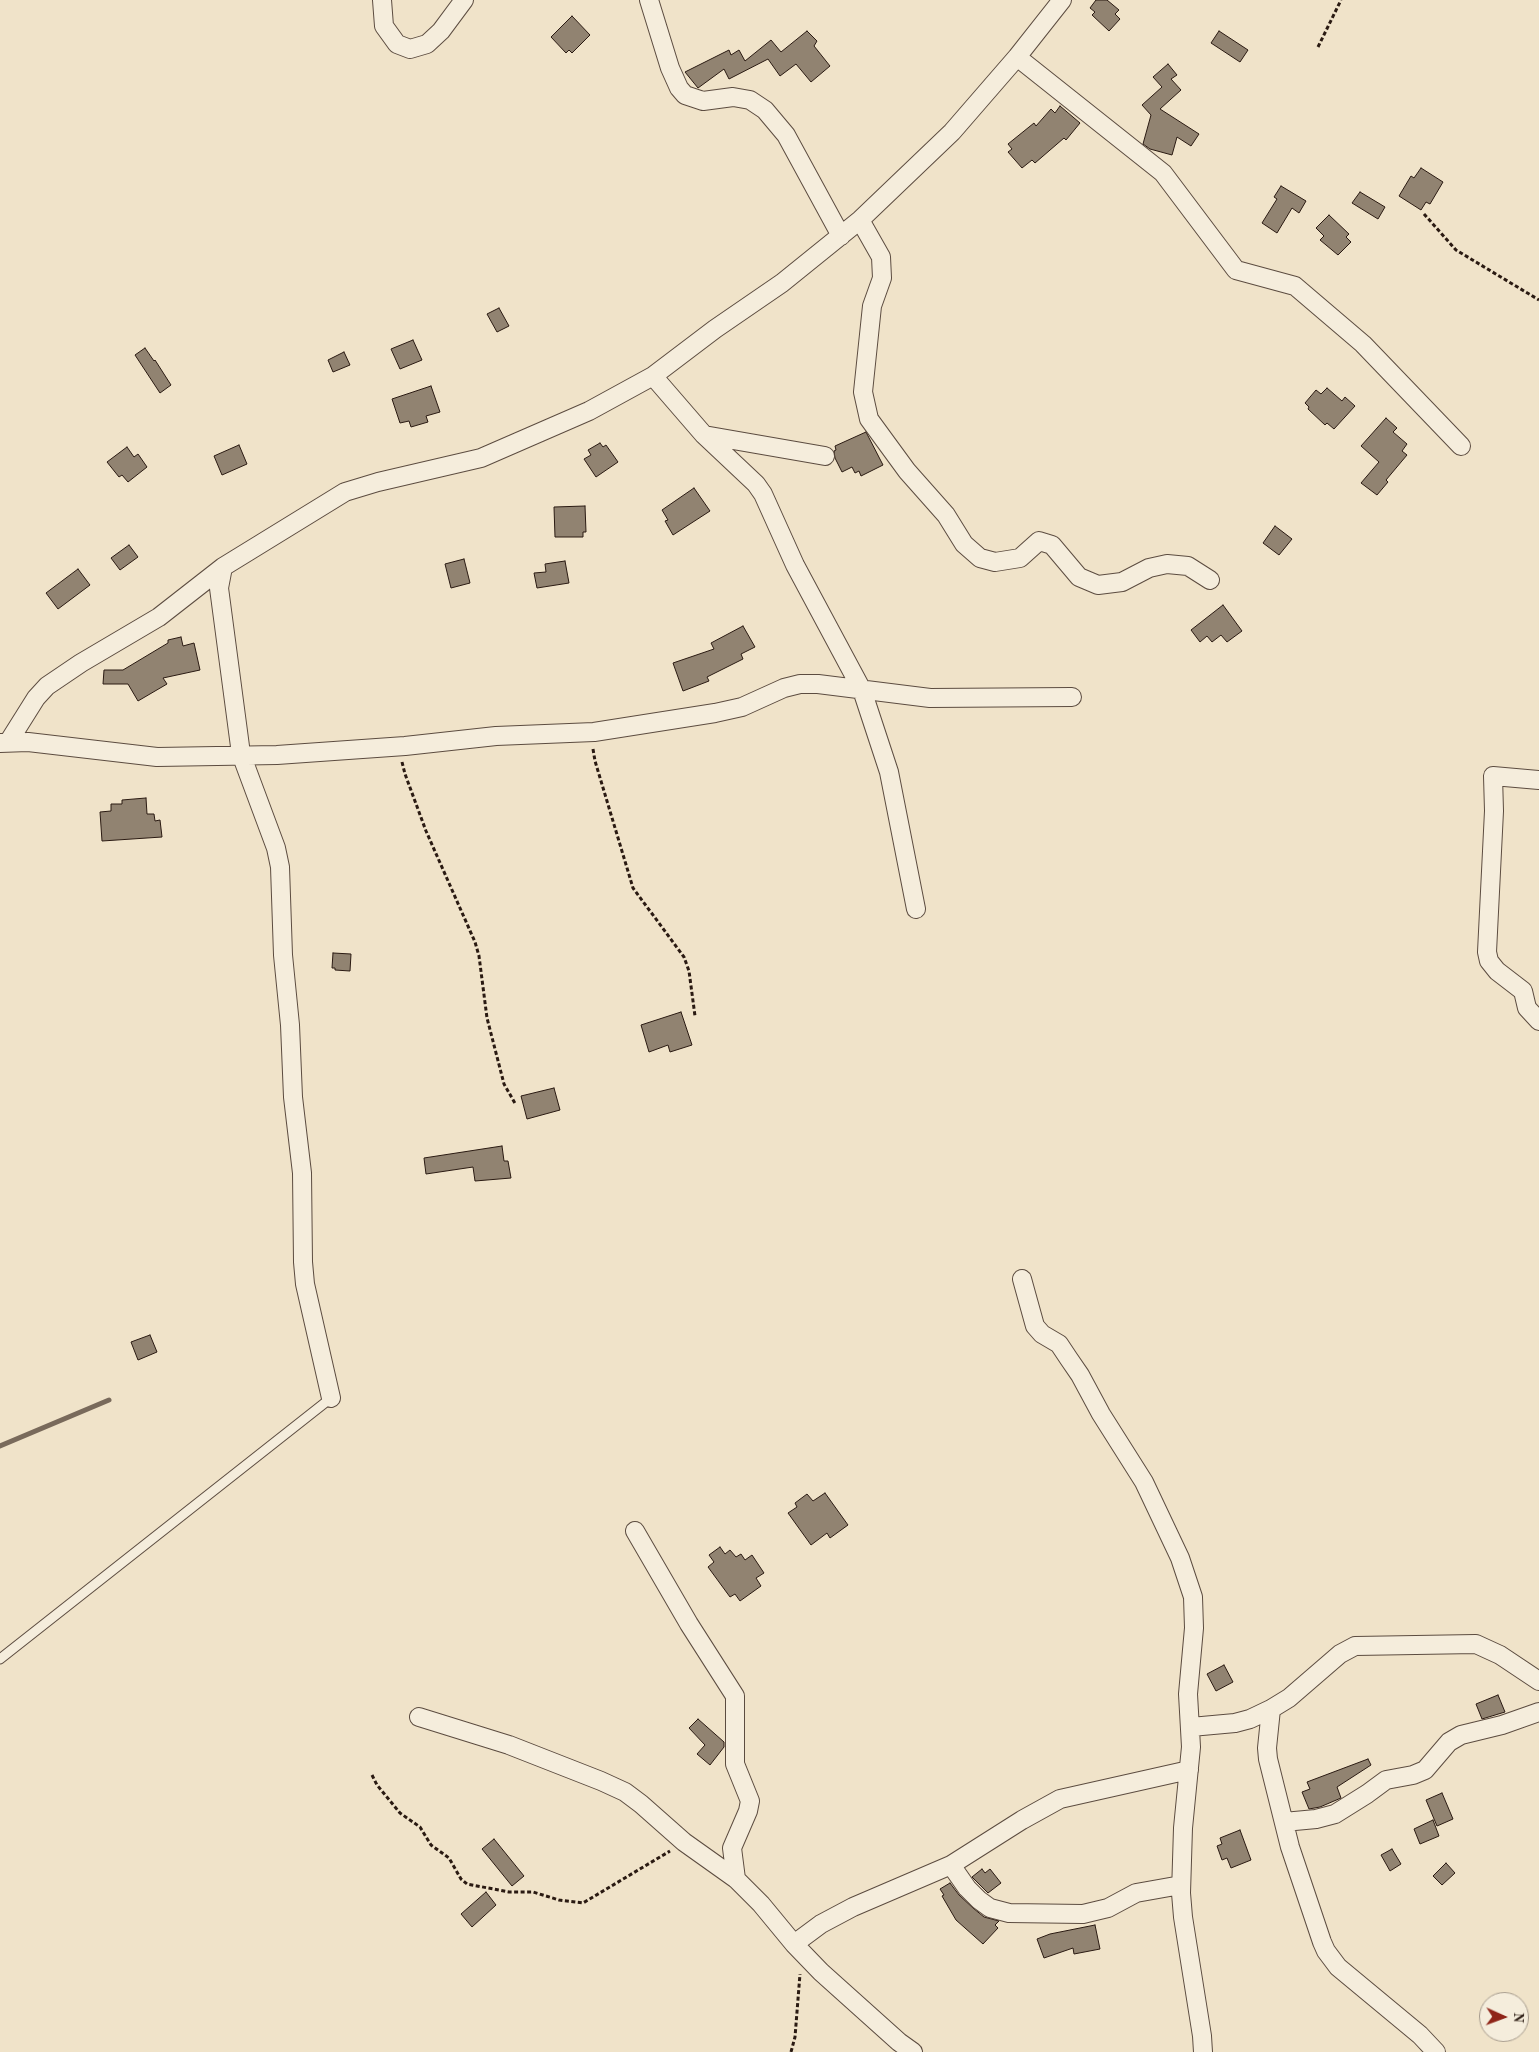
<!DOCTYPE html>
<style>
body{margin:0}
#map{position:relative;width:1539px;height:2052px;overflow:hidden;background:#f0e3c9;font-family:"Old Standard TT",serif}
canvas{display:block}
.north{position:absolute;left:1479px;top:1992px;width:50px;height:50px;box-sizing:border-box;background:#f5eddc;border:1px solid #a4998b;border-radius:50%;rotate:92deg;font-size:14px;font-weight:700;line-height:20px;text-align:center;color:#2a1a12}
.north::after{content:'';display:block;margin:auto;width:18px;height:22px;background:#8f2418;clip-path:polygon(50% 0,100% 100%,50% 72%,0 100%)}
</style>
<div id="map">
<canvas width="1539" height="2052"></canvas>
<div class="north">N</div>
</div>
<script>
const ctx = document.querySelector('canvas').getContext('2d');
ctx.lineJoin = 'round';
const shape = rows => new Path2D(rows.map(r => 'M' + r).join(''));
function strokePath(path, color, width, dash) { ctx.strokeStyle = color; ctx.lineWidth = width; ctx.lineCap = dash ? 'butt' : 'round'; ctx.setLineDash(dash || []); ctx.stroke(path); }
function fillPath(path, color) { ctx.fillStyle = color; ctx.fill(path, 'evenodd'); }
const stream = shape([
 [0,1446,109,1400]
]);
const building = shape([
 [1096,0,1107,0,1119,10,1115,14,1120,19,1109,31,1092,15,1095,12,1090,8,1096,0],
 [572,16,590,35,572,53,569,50,566,53,551,37,572,16],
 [807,31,817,41,814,46,830,66,811,82,796,64,780,76,768,59,729,79,724,69,698,88,685,72,729,50,731,55,739,50,745,61,771,40,781,52,807,31],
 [1219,31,1248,50,1240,62,1211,43,1219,31],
 [1168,64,1177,75,1171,79,1181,90,1160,109,1199,134,1191,146,1177,137,1172,155,1150,149,1143,144,1151,115,1142,105,1162,87,1153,77,1168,64],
 [1060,106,1080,123,1066,140,1064,138,1035,163,1032,160,1022,168,1008,152,1012,149,1008,144,1034,123,1036,126,1051,109,1055,113,1060,106],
 [1421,168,1443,182,1430,204,1426,202,1421,210,1399,196,1411,176,1414,178,1421,168],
 [1281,186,1306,201,1299,213,1292,208,1277,233,1262,223,1277,199,1274,197,1281,186],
 [1360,192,1385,207,1378,219,1352,203,1360,192],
 [1329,215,1349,234,1346,237,1351,242,1338,255,1320,240,1324,236,1316,228,1329,215],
 [499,308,509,326,497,332,487,314,499,308],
 [413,340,422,360,400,369,391,349,413,340],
 [145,348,154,361,155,360,171,385,160,393,135,355,145,348],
 [344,352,350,365,333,372,328,360,344,352],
 [431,386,440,412,426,416,428,422,411,427,409,421,400,423,392,399,431,386],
 [1327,388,1342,401,1345,397,1355,406,1334,429,1327,423,1325,425,1308,409,1309,407,1305,403,1316,390,1321,394,1327,388],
 [1386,418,1397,428,1393,432,1407,444,1402,451,1407,455,1386,480,1388,482,1377,495,1361,483,1379,462,1361,446,1386,418],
 [866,432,883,465,861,476,859,471,855,473,852,467,842,472,835,458,834,451,836,450,835,446,866,432],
 [600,443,603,447,606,445,618,462,596,477,584,459,591,455,588,450,600,443],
 [239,445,247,464,222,475,214,456,239,445],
 [127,447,134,457,138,454,147,467,128,482,122,475,119,477,107,462,127,447],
 [694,488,710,511,673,535,665,521,668,520,662,510,694,488],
 [585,506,586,532,583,532,583,537,555,537,554,507,585,506],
 [1275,526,1292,539,1279,555,1263,543,1275,526],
 [129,545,138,557,120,570,111,558,129,545],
 [464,559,470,583,451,588,445,564,464,559],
 [565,561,569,583,537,588,534,573,546,572,545,564,565,561],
 [78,569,90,585,58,609,46,593,78,569],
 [1223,605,1242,631,1227,642,1221,635,1212,642,1207,636,1200,642,1191,630,1223,605],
 [743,626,755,647,741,654,743,659,707,677,709,681,683,691,673,663,714,649,711,643,743,626],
 [181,637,183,646,194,643,200,670,163,678,167,684,138,701,128,684,103,684,104,670,123,670,168,643,168,640,181,637],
 [146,798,147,814,154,814,155,821,160,820,162,837,102,841,100,812,111,811,111,804,122,804,122,800,146,798],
 [333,953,351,954,350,971,335,970,335,968,332,968,333,953],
 [681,1012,692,1045,670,1052,668,1045,649,1052,641,1025,681,1012],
 [554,1088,560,1110,527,1119,521,1096,554,1088],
 [502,1146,504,1161,508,1161,511,1178,475,1181,473,1167,426,1174,424,1158,502,1146],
 [150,1335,157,1352,138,1360,131,1342,150,1335],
 [825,1493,848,1525,830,1538,827,1533,811,1545,788,1513,797,1507,795,1503,807,1494,813,1501,825,1493],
 [720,1547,725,1554,730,1550,736,1557,741,1554,745,1560,752,1555,764,1573,756,1578,761,1586,740,1601,735,1594,730,1597,708,1567,714,1562,709,1555,720,1547],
 [1224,1665,1233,1682,1216,1691,1207,1674,1224,1665],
 [1498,1695,1505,1712,1482,1719,1476,1704,1498,1695],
 [698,1719,724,1742,724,1747,710,1765,697,1754,705,1745,689,1728,698,1719],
 [1368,1759,1371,1765,1337,1787,1341,1798,1320,1807,1309,1809,1302,1792,1310,1789,1307,1782,1368,1759],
 [1442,1793,1453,1819,1437,1826,1426,1800,1442,1793],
 [1433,1820,1439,1836,1420,1844,1414,1829,1433,1820],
 [1240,1830,1251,1860,1231,1868,1227,1858,1222,1860,1217,1846,1222,1844,1220,1838,1240,1830],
 [494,1839,524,1876,512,1886,482,1849,494,1839],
 [1392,1849,1401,1864,1390,1871,1381,1855,1392,1849],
 [1446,1863,1455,1873,1442,1885,1433,1876,1446,1863],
 [982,1869,985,1873,990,1869,1001,1883,988,1893,972,1877,982,1869],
 [950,1883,959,1895,973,1908,984,1917,999,1921,995,1925,998,1928,983,1944,956,1920,942,1896,944,1895,940,1889,950,1883],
 [486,1892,496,1905,472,1927,461,1914,486,1892],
 [1095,1925,1100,1949,1074,1954,1073,1948,1044,1958,1037,1939,1050,1934,1095,1925]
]);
const path = shape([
 [1318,47,1341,0],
 [1424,214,1456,250,1539,300],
 [593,749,595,761,633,888,684,957,689,971,695,1016],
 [402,762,405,774,426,831,475,942,479,956,487,1018,504,1084,516,1105],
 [372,1775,377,1785,400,1813,420,1827,431,1845,449,1858,461,1879,467,1884,509,1892,533,1892,559,1900,583,1903,670,1851],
 [791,2052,795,2037,800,1974]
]);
const lane = shape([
 [0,1659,331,1398]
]);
const street = shape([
 [382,0,384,26,397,44,410,49,427,44,441,31,464,0],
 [649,0,670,68,679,88,685,95,703,101,733,97,750,100,765,110,786,135,841,236],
 [1017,57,1163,173,1236,270,1295,286,1363,344,1461,446],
 [860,220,881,257,882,278,872,306,863,392,869,419,907,471,946,515,964,544,980,558,995,562,1020,558,1039,541,1052,545,1079,577,1098,585,1122,582,1149,568,1167,564,1188,566,1210,580],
 [653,376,704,435,756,484,763,494,795,565,862,690,889,772,916,909],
 [704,435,825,456],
 [223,567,219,588,241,754,276,848,280,867,283,955,290,1025,293,1097,302,1173,303,1262,305,1284,331,1398],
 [9,741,36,698,47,686,81,663,159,617,223,567,345,492,378,482,481,458,589,411,653,376,715,329,782,283,860,220,952,132,1017,57,1062,0],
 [0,743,28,742,157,757,277,755,405,746,496,736,594,732,715,713,742,707,784,688,800,684,818,684,930,698,1072,697],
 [1539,780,1493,776,1494,811,1487,952,1489,961,1497,971,1523,991,1527,1008,1539,1021],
 [1022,1279,1035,1326,1042,1334,1059,1344,1069,1359,1080,1375,1101,1414,1144,1482,1180,1558,1193,1597,1194,1628,1188,1694,1191,1747,1183,1828,1181,1893,1183,1917,1202,2036,1203,2052],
 [635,1531,689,1624,735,1696,735,1764,750,1801,748,1811,732,1848,736,1879],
 [1271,1709,1267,1748,1268,1759,1290,1847,1322,1942,1326,1951,1338,1967,1420,2035,1436,2052],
 [419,1717,509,1745,601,1781,625,1792,641,1804,684,1842,736,1879,761,1904,794,1944,821,1972,899,2042,913,2052],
 [1191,1727,1235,1723,1250,1719,1271,1709,1289,1698,1340,1654,1355,1646,1476,1644,1500,1655,1539,1681],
 [1284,1822,1316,1819,1335,1814,1367,1794,1386,1780,1413,1775,1425,1770,1449,1742,1461,1735,1502,1725,1539,1712],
 [951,1865,967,1888,979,1900,990,1908,1009,1913,1083,1914,1108,1908,1136,1893,1181,1885],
 [794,1944,821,1924,853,1907,951,1865,1022,1820,1060,1799,1189,1770]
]);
strokePath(stream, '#796a5b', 5);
fillPath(building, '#918371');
strokePath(building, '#2a1a12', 1);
strokePath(lane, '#5c4c40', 11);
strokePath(street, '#5c4c40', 20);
strokePath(path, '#2a1a12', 3, [4, 2.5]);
strokePath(lane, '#f5eddc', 9);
strokePath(street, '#f5eddc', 18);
</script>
